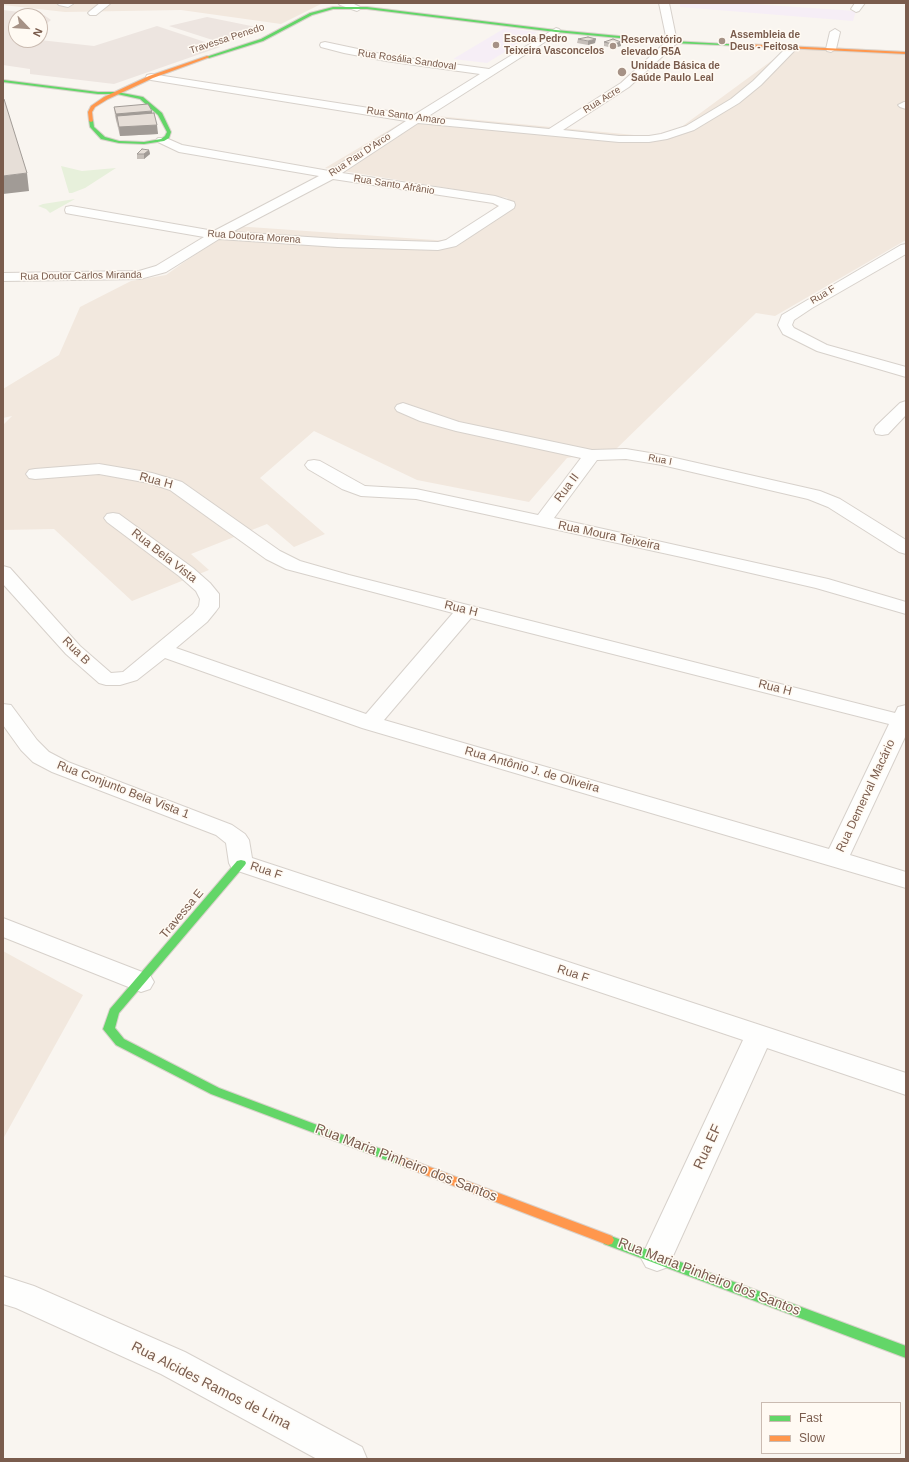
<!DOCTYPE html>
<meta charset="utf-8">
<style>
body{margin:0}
#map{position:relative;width:909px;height:1462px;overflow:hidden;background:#f9f5f0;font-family:Arial,sans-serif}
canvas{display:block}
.frame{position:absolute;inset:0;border:4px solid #7a5c4d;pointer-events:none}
.legend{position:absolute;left:761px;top:1402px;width:140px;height:52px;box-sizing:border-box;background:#fffaf3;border:1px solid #cabbb1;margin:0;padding:5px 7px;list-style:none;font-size:12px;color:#7a5c4d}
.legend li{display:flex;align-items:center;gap:8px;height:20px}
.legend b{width:20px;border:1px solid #cabbb1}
.north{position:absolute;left:8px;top:8px;width:40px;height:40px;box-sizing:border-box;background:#fffaf3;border:1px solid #cabbb1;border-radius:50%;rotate:115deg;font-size:11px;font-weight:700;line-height:16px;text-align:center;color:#7a5c4d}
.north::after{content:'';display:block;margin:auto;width:14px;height:18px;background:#a69286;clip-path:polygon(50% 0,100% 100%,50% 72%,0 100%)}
</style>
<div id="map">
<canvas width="909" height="1462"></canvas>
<div class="frame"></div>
<ul class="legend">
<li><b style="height:5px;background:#63d668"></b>Fast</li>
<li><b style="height:5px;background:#ff974d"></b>Slow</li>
</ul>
<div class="north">N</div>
</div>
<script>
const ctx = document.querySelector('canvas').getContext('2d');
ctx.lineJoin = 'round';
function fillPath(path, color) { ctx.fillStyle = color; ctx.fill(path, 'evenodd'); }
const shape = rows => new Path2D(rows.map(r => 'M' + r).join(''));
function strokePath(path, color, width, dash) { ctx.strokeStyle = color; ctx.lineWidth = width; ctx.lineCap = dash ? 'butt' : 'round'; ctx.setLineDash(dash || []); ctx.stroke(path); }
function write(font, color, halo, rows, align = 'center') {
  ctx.font = font + ' Arial,sans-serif'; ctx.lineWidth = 3; ctx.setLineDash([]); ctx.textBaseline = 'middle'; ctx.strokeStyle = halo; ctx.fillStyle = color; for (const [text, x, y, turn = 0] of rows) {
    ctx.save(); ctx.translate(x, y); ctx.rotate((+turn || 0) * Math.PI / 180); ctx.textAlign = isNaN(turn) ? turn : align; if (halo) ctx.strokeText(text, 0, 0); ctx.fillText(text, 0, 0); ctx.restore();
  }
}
const residential = shape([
 [3,3,323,3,281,24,181,10,65,12,3,5],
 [793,45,906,51,906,240,775,316,756,313,614,451,567,458,529,502,417,480,314,431,260,478,325,534,294,547,267,524,191,554,209,570,132,601,54,529,3,530,3,425,12,416,3,418,3,389,59,355,80,307,131,281,166,275,235,226,449,241,508,198,325,168,416,114,655,137,680,128],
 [3,951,83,995,3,1139]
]);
const industrial = shape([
 [3,10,44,15,51,20,40,29,40,16,16,16,16,40,40,40,94,46,157,26,220,47,114,84,30,74,30,69,3,65],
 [207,17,266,29,222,43,169,26]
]);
const education = shape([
 [680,3,737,3,856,11,853,21,680,7],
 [505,28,537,32,487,63,453,59]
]);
const green = shape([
 [61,166,82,171,116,168,85,188,72,193,69,193],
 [75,199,50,213,46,209,38,206,43,204]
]);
const street = shape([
 [57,3,72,3,73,4,68,7,59,5,57,3],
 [100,3,111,3,96,15,90,15,88,13,90,11,100,3],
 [338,3,352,3,362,8,357,11,340,5,338,3],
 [659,3,669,3,677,42,676,44,629,87,563,130,619,136,649,136,661,134,686,126,731,99,753,81,788,46,796,46,797,48,761,85,739,103,694,130,667,139,649,142,619,142,418,123,342,173,495,196,514,202,515,205,514,208,456,246,438,250,338,247,219,239,166,272,140,279,3,281,3,273,139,271,156,266,204,237,71,214,66,213,65,210,66,207,71,206,214,231,319,176,179,152,158,142,156,140,158,138,166,138,182,145,329,171,406,121,151,80,146,77,147,75,151,74,414,115,480,74,386,61,344,53,321,47,320,45,321,43,325,42,386,55,489,69,556,28,559,29,561,31,559,33,427,117,549,129,621,83,667,41,659,3],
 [333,179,493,203,499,206,446,240,438,242,338,239,232,232,333,179],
 [855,3,865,3,859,11,856,12,851,9,855,3],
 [835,29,840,32,836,49,831,52,827,51,826,49,830,32,835,29],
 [904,102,906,102,906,109,900,107,898,105,904,102],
 [906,244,906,254,812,308,794,320,792,325,794,328,827,345,906,367,906,377,817,351,783,334,778,325,782,315,901,245,906,244],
 [906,401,906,415,888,434,882,435,876,434,874,430,876,426,900,403,906,401],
 [403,403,459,422,592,450,626,449,662,455,820,491,840,499,906,540,906,554,899,552,828,507,808,499,662,465,626,459,597,460,554,518,828,579,906,602,906,614,816,588,686,558,416,499,361,496,342,489,308,469,305,465,308,461,314,460,320,461,365,486,416,489,538,515,581,458,456,431,420,421,397,411,395,408,397,405,403,403],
 [99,464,152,473,182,482,280,551,300,561,349,575,895,713,898,707,906,705,906,735,850,855,906,872,906,888,362,728,165,658,137,680,120,685,106,685,99,683,66,654,3,584,3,566,10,568,80,646,111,673,123,672,193,614,199,606,200,599,196,591,179,576,107,522,104,518,107,514,113,513,119,514,193,568,210,583,219,594,219,607,216,611,207,622,176,648,366,714,453,613,286,569,266,559,170,490,149,483,99,474,35,479,29,478,26,474,29,470,35,469,99,464],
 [471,618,889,724,829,849,384,720,471,618],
 [3,704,11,705,37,740,49,752,68,762,232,825,245,834,249,840,252,858,906,1073,906,1095,767,1048,668,1267,657,1271,646,1267,641,1258,743,1040,232,869,229,863,226,843,216,835,52,772,33,762,21,750,3,725,3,704],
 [3,918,150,975,154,982,150,989,141,992,3,937,3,918],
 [3,1276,34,1286,185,1352,362,1447,367,1459,317,1459,161,1374,16,1308,3,1304,3,1276]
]);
const fast = shape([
 [333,7,367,7,556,30,672,41,746,45,744,46,672,43,556,32,367,9,333,9,312,15,263,41,209,58,206,57,261,39,310,13,333,7],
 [3,80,98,92,117,92,143,97,162,113,171,132,169,138,164,141,144,144,119,143,101,139,90,127,89,120,93,120,94,127,105,137,119,141,144,142,161,139,165,136,167,132,158,115,140,99,117,94,98,94,3,82,3,80],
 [241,860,245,861,246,863,245,865,119,1013,115,1028,124,1039,219,1088,410,1160,412,1163,410,1166,406,1168,402,1166,211,1094,116,1045,103,1029,110,1009,237,861,241,860],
 [608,1235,906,1346,906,1358,604,1244,602,1240,604,1236,608,1235]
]);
const slow = shape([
 [744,44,906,52,906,54,743,46,744,44],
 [207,56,210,57,153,78,108,99,95,107,92,112,93,121,91,122,89,121,88,112,91,106,104,97,149,76,207,56],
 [406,1158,612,1236,614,1240,612,1244,608,1245,402,1166,400,1163,402,1160,406,1158]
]);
const wall = shape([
 [578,39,595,43,588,45,577,43],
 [604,42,621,46,613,48,604,46],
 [114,107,152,113,158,134,120,136,115,116],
 [149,150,150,154,144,159,137,159,137,154]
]);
const shadedWall = shape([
 [596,39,595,43,588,45,588,41],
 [621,42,621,46,613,48,613,44],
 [152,111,153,120,117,116,117,123,116,114],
 [157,125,158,134,120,136,119,127],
 [149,150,150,154,144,159,144,154],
 [27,173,29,191,3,194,3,176]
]);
const building = shape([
 [588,37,596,39,588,41,578,39,588,37],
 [613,39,621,42,613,44,604,42,613,39],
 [3,99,4,99,27,173,3,176,3,99],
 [148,104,152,111,116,114,114,107,148,104],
 [154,113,157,125,119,127,117,116,154,113],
 [142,149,149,150,144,154,137,154,142,149]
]);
const markers = [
 [722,41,4,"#a69286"],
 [496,45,4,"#a69286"],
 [613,46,4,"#a69286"],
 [622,72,5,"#a69286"]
];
const farPoinames = [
 ["Assembleia de",730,35],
 ["Deus - Feitosa",730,47],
 ["Escola Pedro",504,39],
 ["Teixeira Vasconcelos",504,51],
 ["Reservatório",621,40],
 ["elevado R5A",621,52],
 ["Unidade Básica de",631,66],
 ["Saúde Paulo Leal",631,78]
];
const farStreetnames = [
 ["Travessa Penedo",227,39,-18],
 ["Rua Rosália Sandoval",407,60,8],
 ["Rua Acre",602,100,-32],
 ["Rua Santo Amaro",406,116,8],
 ["Rua Pau D'Arco",360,155,-33],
 ["Rua Santo Afrânio",394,185,9],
 ["Rua Doutora Morena",254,237,4],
 ["Rua Doutor Carlos Miranda",81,276,-1],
 ["Rua F",823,295,-31],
 ["Rua I",660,460,11]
];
const streetNames = [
 ["Rua H",156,481,15],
 ["Rua II",567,488,-53],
 ["Rua Moura Teixeira",609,536,12],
 ["Rua Bela Vista",164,556,38],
 ["Rua H",461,609,14],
 ["Rua B",76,651,45],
 ["Rua H",775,688,14],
 ["Rua Antônio J. de Oliveira",532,770,16],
 ["Rua Conjunto Bela Vista 1",123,790,21],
 ["Rua Demerval Macário",866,796,-65],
 ["Rua F",266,871,18],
 ["Travessa E",182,914,-50],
 ["Rua F",573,974,18]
];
const nearStreetnames = [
 ["Rua EF",708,1147,-65],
 ["Rua Maria Pinheiro dos Santos",406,1163,21],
 ["Rua Maria Pinheiro dos Santos",709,1277,21],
 ["Rua Alcides Ramos de Lima",211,1386,27]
];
fillPath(residential, '#f2e8de');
fillPath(industrial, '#ede5e0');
fillPath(education, '#f6eef6');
fillPath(green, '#e7f0db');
strokePath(street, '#d7d1cb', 2);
strokePath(fast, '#d9d2cb', 2);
strokePath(slow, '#d9d2cb', 2);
fillPath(street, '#fefefd');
fillPath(fast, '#63d668');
fillPath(slow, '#ff974d');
fillPath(wall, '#c6bfb9');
fillPath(shadedWall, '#a19b96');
fillPath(building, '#e6ded7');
strokePath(building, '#a19b96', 1);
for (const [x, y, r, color] of markers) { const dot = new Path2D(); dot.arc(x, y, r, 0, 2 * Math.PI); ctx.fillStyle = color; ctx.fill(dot); strokePath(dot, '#fffaf3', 1.5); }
write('bold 10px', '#7a5c4d', '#fffaf3', farPoinames, 'left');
write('10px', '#7a5c4d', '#fffaf3', farStreetnames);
write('12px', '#7a5c4d', '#fffaf3', streetNames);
write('14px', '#7a5c4d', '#fffaf3', nearStreetnames);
</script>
